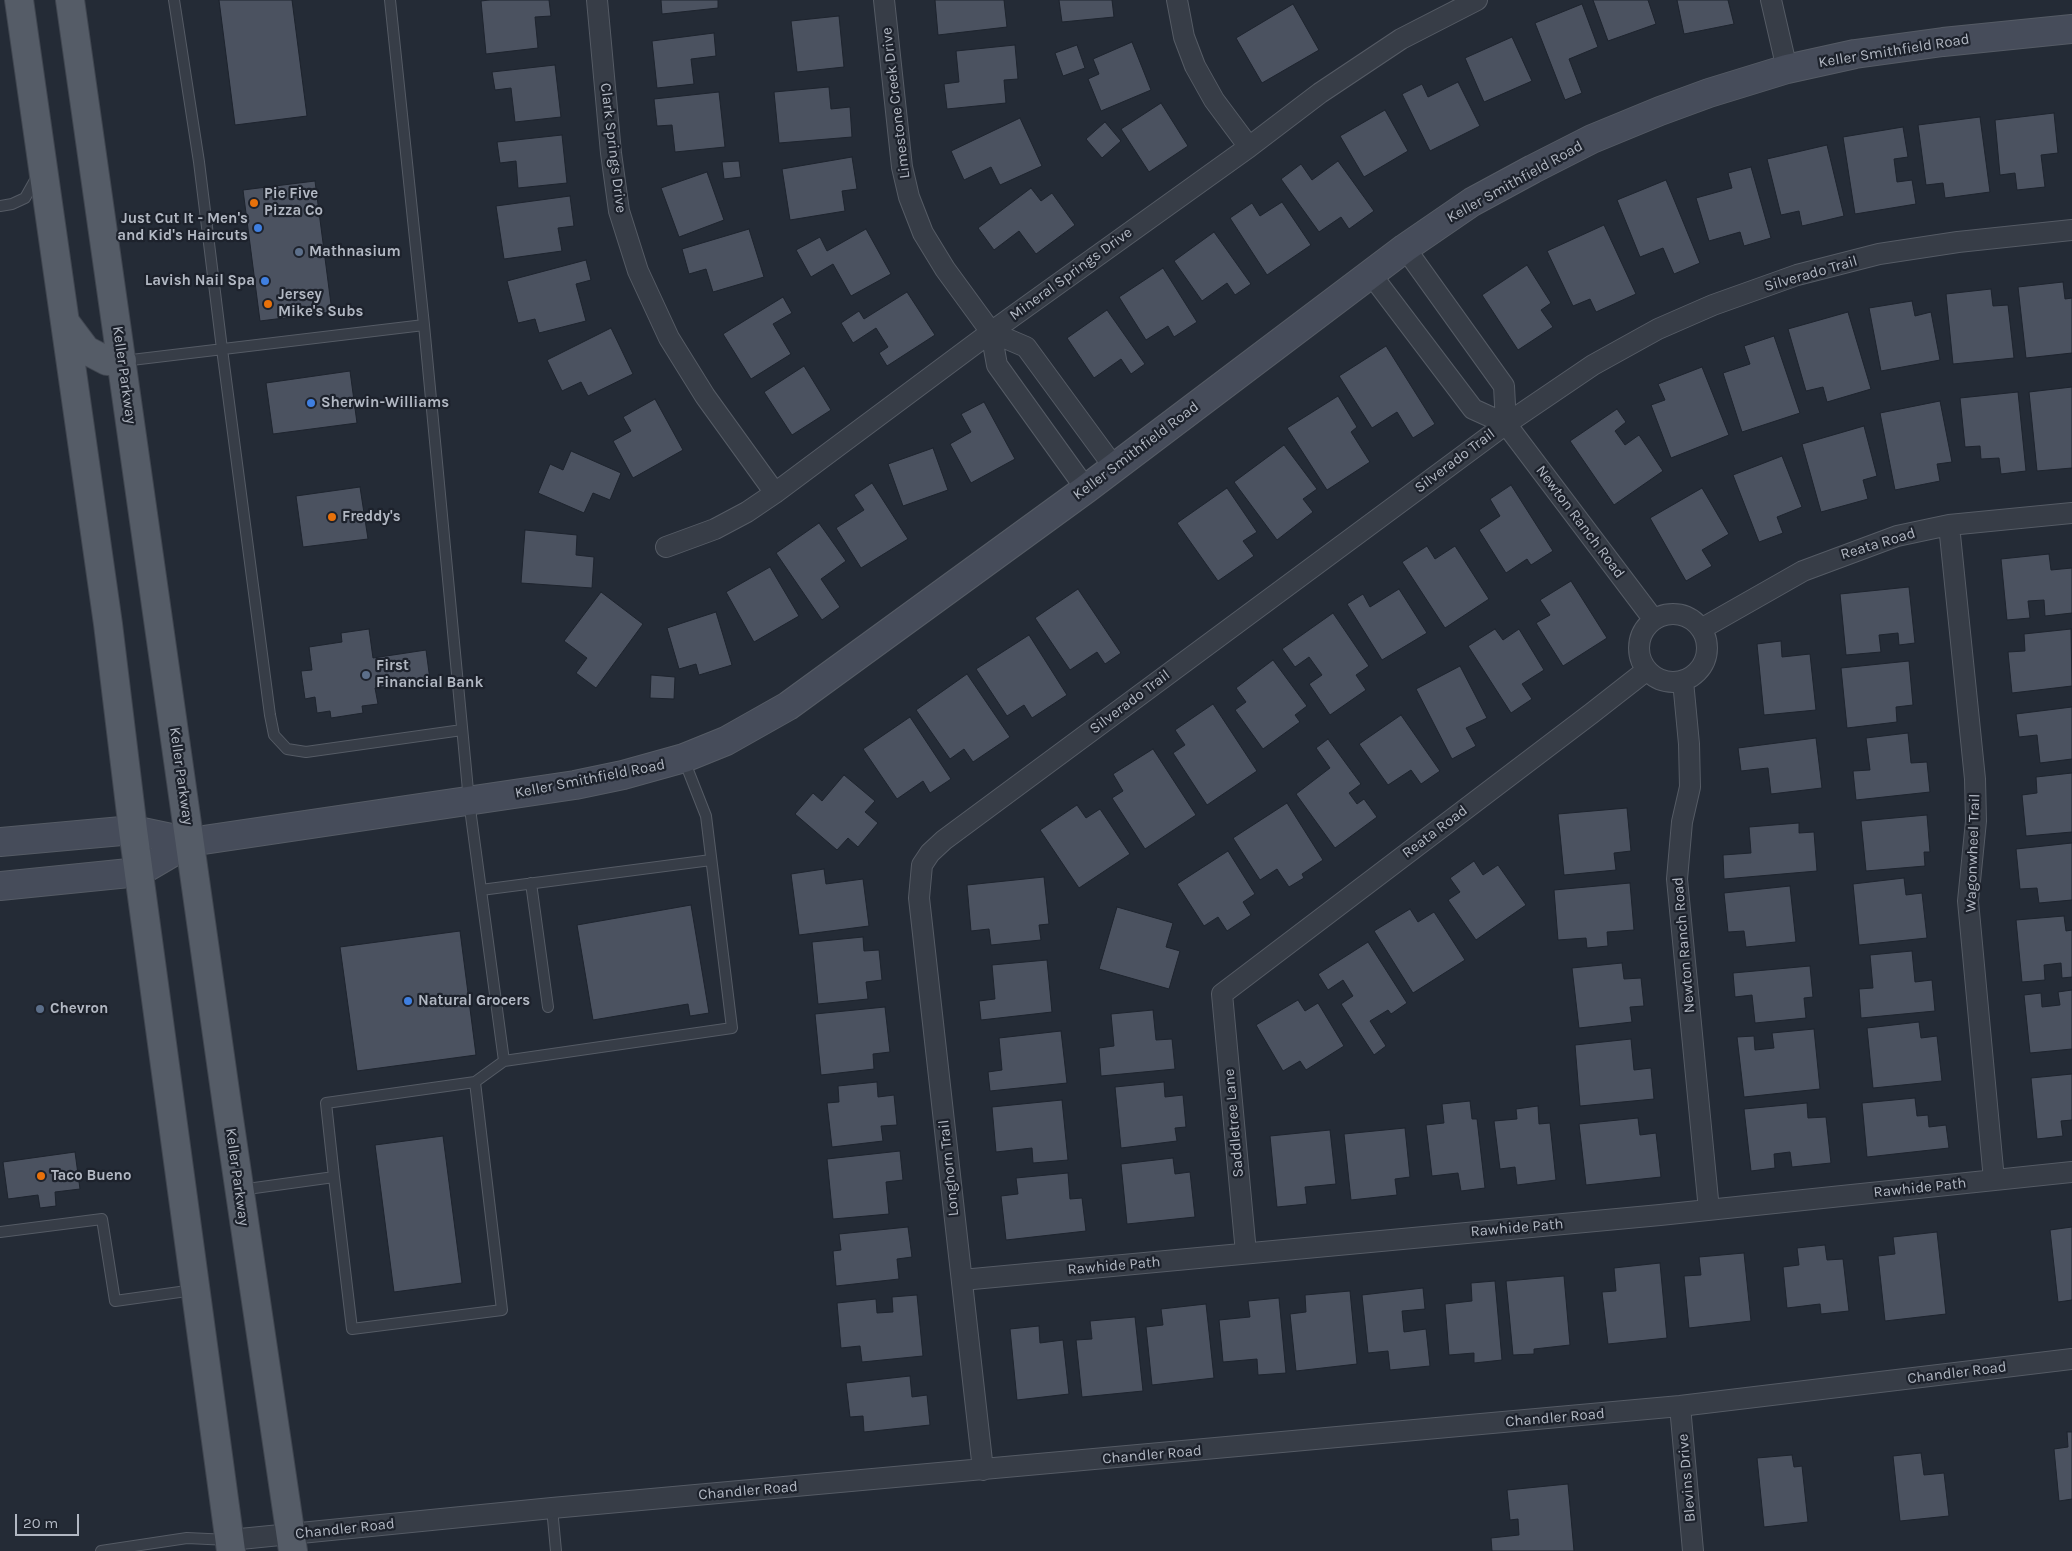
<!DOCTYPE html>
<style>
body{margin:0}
#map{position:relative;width:2072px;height:1551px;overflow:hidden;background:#242b36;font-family:Karla,sans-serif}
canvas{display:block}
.scale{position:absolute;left:15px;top:1514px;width:64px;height:22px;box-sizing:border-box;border:2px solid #b2b8c3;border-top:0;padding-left:6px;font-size:15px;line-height:18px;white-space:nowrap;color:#b2b8c3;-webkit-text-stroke:4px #1d222c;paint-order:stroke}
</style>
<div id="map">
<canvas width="2072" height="1551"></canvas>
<div class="scale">20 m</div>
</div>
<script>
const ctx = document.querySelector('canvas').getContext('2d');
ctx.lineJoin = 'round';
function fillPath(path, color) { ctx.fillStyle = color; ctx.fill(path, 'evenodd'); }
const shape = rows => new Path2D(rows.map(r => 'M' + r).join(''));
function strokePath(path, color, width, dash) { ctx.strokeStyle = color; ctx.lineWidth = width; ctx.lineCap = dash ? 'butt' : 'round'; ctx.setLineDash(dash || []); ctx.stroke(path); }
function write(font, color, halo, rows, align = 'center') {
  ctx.font = font + ' Karla,sans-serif'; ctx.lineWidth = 4.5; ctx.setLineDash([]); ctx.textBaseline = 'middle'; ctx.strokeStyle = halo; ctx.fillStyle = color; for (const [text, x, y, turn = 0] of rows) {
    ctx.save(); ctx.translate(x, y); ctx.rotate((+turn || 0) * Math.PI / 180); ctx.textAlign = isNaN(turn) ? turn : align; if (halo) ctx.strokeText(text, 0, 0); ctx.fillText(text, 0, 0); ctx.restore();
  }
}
const building = shape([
 [219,0,292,0,307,116,235,125,219,0],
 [489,0,549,0,551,16,535,17,538,48,486,54,481,1,489,0],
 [661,0,718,0,718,8,662,14,661,0],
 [935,0,1004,0,1007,27,938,35,935,0],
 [1059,0,1112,0,1114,17,1062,22,1059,0],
 [1593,0,1648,0,1656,24,1608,41,1593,0],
 [1677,0,1728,0,1734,24,1684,34,1677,0],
 [1293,4,1319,50,1262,83,1236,38,1293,4],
 [1582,4,1598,47,1569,59,1582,93,1565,100,1535,23,1582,4],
 [839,16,844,67,797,72,791,21,839,16],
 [714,33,716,56,691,59,694,84,657,88,652,41,714,33],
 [1512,37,1532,81,1484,102,1465,58,1512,37],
 [1132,42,1151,90,1101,111,1088,79,1099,74,1093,59,1132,42],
 [1015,45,1018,79,1004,80,1006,103,947,109,944,84,959,82,956,51,1015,45],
 [1077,45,1085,68,1063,76,1055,53,1077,45],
 [555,65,561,117,515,122,511,88,495,90,492,72,555,65],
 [1458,82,1480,126,1430,151,1402,94,1422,84,1428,97,1458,82],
 [829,87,831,109,850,107,852,137,779,143,774,92,829,87],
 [719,92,725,147,675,152,672,125,657,126,654,99,719,92],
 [1161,103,1188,146,1149,172,1121,129,1161,103],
 [1385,110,1408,151,1364,177,1340,136,1385,110],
 [2054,113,2058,153,2041,155,2045,187,2017,190,2015,173,2000,175,1995,120,2054,113],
 [1980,117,1990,192,1945,198,1943,183,1926,185,1918,125,1980,117],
 [1020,118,1042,166,1000,185,991,167,964,180,951,151,1020,118],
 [1105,122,1121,141,1102,158,1086,139,1105,122],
 [1903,127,1908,157,1894,159,1897,182,1912,180,1916,204,1855,214,1843,137,1903,127],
 [562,135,567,183,518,188,516,161,500,163,497,142,562,135],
 [1827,145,1844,216,1802,226,1799,211,1781,215,1767,159,1827,145],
 [852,157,857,189,842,191,845,211,790,220,782,169,852,157],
 [739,161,741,177,724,179,722,162,739,161],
 [1338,161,1374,211,1349,229,1341,217,1319,232,1281,179,1301,164,1312,180,1338,161],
 [1751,167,1771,238,1744,246,1740,232,1709,241,1696,198,1732,188,1728,173,1751,167],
 [707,172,724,220,679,237,661,188,707,172],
 [1666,180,1700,263,1674,274,1663,248,1640,257,1617,200,1666,180],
 [315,181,332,312,260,321,243,190,315,181],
 [1031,188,1041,201,1052,193,1075,225,1036,254,1019,231,994,250,978,228,1031,188],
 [570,196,574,226,558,228,562,251,504,259,496,206,570,196],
 [1282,202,1311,245,1267,275,1230,218,1252,203,1260,216,1282,202],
 [1604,225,1636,294,1596,312,1590,299,1573,306,1547,251,1604,225],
 [749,229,764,277,713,292,706,269,689,274,682,249,749,229],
 [866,229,891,274,851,296,833,264,811,277,796,250,820,237,827,251,866,229],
 [1214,232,1251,284,1235,295,1227,283,1202,301,1174,261,1214,232],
 [586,260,591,280,576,284,586,321,539,333,535,319,518,323,507,281,586,260],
 [1527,265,1551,303,1541,310,1553,327,1518,350,1482,295,1527,265],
 [1163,268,1197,322,1174,337,1168,326,1146,340,1119,297,1163,268],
 [2063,282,2065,299,2072,298,2072,353,2026,358,2018,287,2063,282],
 [1991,289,1993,306,2008,305,2014,358,1953,364,1946,294,1991,289],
 [907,292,935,335,887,366,879,353,888,347,876,328,853,343,841,323,859,311,864,319,907,292],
 [783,297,792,313,773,324,791,354,751,379,723,334,783,297],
 [1912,301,1915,316,1931,312,1940,360,1881,371,1869,308,1912,301],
 [1107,310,1145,364,1131,374,1121,359,1094,378,1067,338,1107,310],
 [1848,312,1871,389,1827,402,1823,387,1806,391,1788,329,1848,312],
 [611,328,633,374,588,396,581,382,562,391,547,360,611,328],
 [1774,336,1800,413,1742,432,1723,373,1750,364,1744,346,1774,336],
 [1386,346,1435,424,1413,438,1397,412,1372,428,1339,376,1386,346],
 [804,366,831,410,792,435,764,392,804,366],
 [1702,367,1729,435,1671,458,1651,405,1665,400,1658,384,1702,367],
 [350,371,357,423,273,434,266,383,350,371],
 [2072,387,2072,468,2037,471,2029,392,2072,387],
 [2018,392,2026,471,2001,474,1999,458,1981,459,1980,446,1965,447,1960,398,2018,392],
 [1338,396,1357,427,1351,432,1370,462,1327,490,1287,428,1338,396],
 [655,399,683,450,633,478,613,441,631,431,623,417,655,399],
 [1940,401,1952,462,1937,464,1940,481,1895,490,1880,413,1940,401],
 [984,402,1015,459,971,483,950,444,971,432,961,414,984,402],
 [1617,409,1626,422,1615,431,1625,445,1639,435,1663,471,1614,505,1570,441,1617,409],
 [1864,426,1877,476,1863,480,1868,499,1821,512,1802,444,1864,426],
 [1284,445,1317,489,1303,499,1313,512,1277,540,1234,482,1284,445],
 [933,448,948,490,903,506,888,464,933,448],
 [571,451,621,473,610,500,593,493,584,513,538,493,550,464,563,470,571,451],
 [1782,456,1802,507,1777,517,1783,533,1759,542,1733,475,1782,456],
 [872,483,908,539,861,568,836,528,864,510,854,495,872,483],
 [1511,485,1553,551,1531,565,1527,559,1506,573,1479,530,1500,516,1490,499,1511,485],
 [360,487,368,539,303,547,296,496,360,487],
 [1227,488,1257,532,1243,541,1254,556,1218,581,1177,523,1227,488],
 [1702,488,1729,534,1702,550,1712,566,1686,581,1650,518,1702,488],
 [819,523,846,561,821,579,840,607,822,620,776,553,819,523],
 [525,530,577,535,576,555,594,557,592,588,521,583,525,530],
 [1427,546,1435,559,1455,546,1489,599,1445,628,1402,562,1427,546],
 [2049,554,2051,570,2072,568,2072,613,2045,616,2044,600,2028,601,2030,618,2007,620,2001,559,2049,554],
 [770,567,799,616,754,642,726,592,770,567],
 [1571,581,1607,638,1563,666,1536,623,1550,615,1540,600,1571,581],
 [1909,587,1915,643,1899,645,1898,633,1879,635,1881,652,1846,655,1840,594,1909,587],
 [1078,589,1121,653,1105,664,1097,652,1070,670,1035,618,1078,589],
 [1399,589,1427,633,1382,660,1347,604,1363,594,1370,607,1399,589],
 [601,592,643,624,596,688,576,673,587,658,564,641,601,592],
 [716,612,732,665,699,675,696,664,679,669,667,628,716,612],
 [1333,613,1369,666,1356,675,1366,690,1330,715,1309,684,1322,675,1309,657,1295,667,1282,649,1333,613],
 [369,629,373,658,426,650,430,680,375,688,378,704,362,706,363,713,331,718,330,711,317,713,315,697,305,699,301,671,312,670,309,647,342,642,341,633,369,629],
 [1495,629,1503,640,1519,629,1544,670,1522,684,1532,699,1511,713,1468,646,1495,629],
 [2071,629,2072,686,2012,693,2008,652,2025,651,2024,634,2071,629],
 [1029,635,1067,695,1032,718,1024,705,1007,716,976,669,1029,635],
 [1781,641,1782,657,1810,654,1816,710,1764,715,1757,644,1781,641],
 [1273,660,1307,706,1295,715,1300,722,1263,749,1235,710,1246,702,1236,688,1273,660],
 [1909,661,1913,705,1896,707,1897,722,1847,728,1841,668,1909,661],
 [1460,666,1487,718,1466,728,1476,746,1452,759,1416,689,1460,666],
 [967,674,1010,737,973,762,964,749,950,759,916,710,967,674],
 [651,675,675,677,674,699,650,698,651,675],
 [1213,704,1257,771,1207,805,1173,753,1185,745,1175,730,1213,704],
 [2072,707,2072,759,2040,763,2037,735,2019,737,2016,714,2072,707],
 [1401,715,1440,771,1421,784,1411,770,1388,785,1359,744,1401,715],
 [910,717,951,779,930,793,923,781,897,799,863,749,910,717],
 [1908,733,1911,763,1927,762,1930,792,1856,800,1853,771,1870,770,1866,738,1908,733],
 [1816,738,1822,788,1771,794,1768,768,1741,771,1738,748,1816,738],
 [1328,739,1361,784,1349,793,1357,804,1364,799,1377,817,1335,848,1296,794,1330,768,1316,748,1328,739],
 [1153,749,1196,815,1145,849,1112,798,1123,791,1113,774,1153,749],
 [2072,773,2072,832,2026,836,2022,795,2037,793,2036,777,2072,773],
 [844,775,875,801,865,812,878,823,858,847,848,838,837,850,795,814,813,793,822,801,844,775],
 [1287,803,1323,860,1302,874,1304,878,1289,887,1277,869,1260,880,1233,838,1287,803],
 [1077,805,1086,818,1100,809,1130,854,1079,888,1040,830,1077,805],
 [1627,808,1631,851,1614,853,1616,870,1564,875,1558,814,1627,808],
 [1927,815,1930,852,1924,852,1925,866,1866,871,1861,821,1927,815],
 [1799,823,1799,833,1814,832,1817,871,1724,879,1723,855,1751,853,1749,827,1799,823],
 [2072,843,2072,900,2039,903,2037,888,2020,889,2016,849,2072,843],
 [1228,851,1255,894,1243,902,1251,915,1227,931,1218,917,1204,926,1177,884,1228,851],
 [1474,861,1483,875,1498,865,1526,905,1476,940,1448,900,1460,892,1450,878,1474,861],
 [824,869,826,884,863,879,869,926,799,935,791,874,824,869],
 [1044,877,1049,924,1039,925,1041,940,991,945,989,929,971,931,967,885,1044,877],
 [1904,878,1906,895,1922,893,1927,938,1859,945,1853,884,1904,878],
 [1630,883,1634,930,1607,932,1608,946,1587,948,1586,938,1558,940,1554,890,1630,883],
 [1790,886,1796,942,1746,947,1744,931,1728,932,1724,893,1790,886],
 [691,905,709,1013,690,1016,688,1004,593,1020,577,925,691,905],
 [1117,907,1173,923,1166,947,1180,951,1169,989,1099,969,1117,907],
 [1410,909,1418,922,1434,912,1465,960,1413,993,1374,931,1410,909],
 [2064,916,2066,931,2072,930,2072,977,2062,978,2061,963,2044,965,2045,980,2022,982,2016,920,2064,916],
 [460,931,476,1055,357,1071,340,947,460,931],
 [863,937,864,951,879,950,882,980,866,982,868,999,818,1004,812,942,863,937],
 [1368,942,1407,1003,1391,1014,1388,1010,1370,1021,1386,1046,1374,1055,1341,1004,1353,996,1343,980,1328,990,1318,974,1368,942],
 [1912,951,1915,982,1932,980,1935,1011,1861,1018,1859,989,1873,988,1870,955,1912,951],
 [1047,960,1052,1012,981,1020,979,1001,995,999,992,965,1047,960],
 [1622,963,1624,979,1641,978,1644,1006,1630,1007,1632,1022,1579,1028,1572,968,1622,963],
 [1810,966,1813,997,1804,998,1806,1018,1755,1023,1752,995,1735,997,1733,973,1810,966],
 [2072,990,2072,1049,2030,1053,2024,995,2041,993,2042,1007,2060,1005,2058,992,2072,990],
 [1298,1000,1305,1011,1318,1003,1344,1046,1306,1070,1300,1061,1283,1071,1256,1025,1298,1000],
 [885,1007,890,1052,873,1054,874,1069,821,1075,815,1014,885,1007],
 [1153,1010,1156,1040,1172,1039,1175,1069,1101,1076,1099,1048,1114,1046,1111,1014,1153,1010],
 [1919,1022,1921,1038,1937,1036,1942,1081,1873,1088,1867,1028,1919,1022],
 [1814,1029,1820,1089,1744,1097,1737,1037,1754,1036,1755,1050,1774,1048,1772,1033,1814,1029],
 [1061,1031,1067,1083,990,1091,988,1072,1002,1070,999,1038,1061,1031],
 [1631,1039,1634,1070,1651,1068,1654,1099,1580,1106,1575,1045,1631,1039],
 [2072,1074,2072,1120,2061,1121,2063,1136,2037,1139,2031,1078,2072,1074],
 [877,1082,878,1097,894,1095,897,1125,881,1126,883,1141,832,1147,827,1103,839,1102,838,1086,877,1082],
 [1164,1082,1165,1097,1183,1095,1186,1127,1175,1128,1177,1141,1121,1148,1115,1087,1164,1082],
 [1915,1098,1917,1116,1928,1115,1929,1127,1946,1125,1949,1148,1867,1157,1862,1103,1915,1098],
 [1062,1100,1068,1160,1033,1163,1032,1148,996,1152,992,1107,1062,1100],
 [1470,1101,1472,1119,1477,1119,1485,1188,1461,1191,1458,1173,1432,1176,1426,1125,1444,1123,1442,1104,1470,1101],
 [1807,1103,1808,1118,1826,1117,1831,1163,1792,1167,1790,1152,1774,1154,1775,1168,1751,1171,1744,1109,1807,1103],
 [1538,1106,1539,1124,1550,1123,1556,1180,1517,1185,1515,1167,1500,1169,1494,1121,1517,1119,1516,1109,1538,1106],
 [1638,1118,1640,1135,1656,1133,1661,1177,1586,1185,1579,1124,1638,1118],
 [1405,1128,1410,1177,1395,1179,1397,1195,1351,1200,1344,1134,1405,1128],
 [1330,1130,1336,1184,1305,1187,1307,1204,1277,1207,1270,1136,1330,1130],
 [443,1136,462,1283,394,1292,375,1145,443,1136],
 [900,1151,903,1180,886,1182,889,1214,833,1219,827,1159,900,1151],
 [75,1152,80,1189,55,1192,56,1206,40,1208,38,1195,8,1199,3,1162,75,1152],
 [1173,1158,1175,1174,1190,1172,1195,1217,1127,1224,1121,1164,1173,1158],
 [1068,1173,1070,1199,1082,1198,1086,1231,1006,1240,1001,1196,1018,1194,1016,1178,1068,1173],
 [908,1227,912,1257,897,1259,899,1279,836,1286,833,1251,841,1250,839,1234,908,1227],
 [2072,1227,2072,1300,2058,1302,2050,1230,2072,1227],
 [1937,1232,1946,1314,1885,1321,1878,1256,1895,1254,1893,1237,1937,1232],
 [1825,1245,1827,1260,1843,1259,1849,1311,1821,1314,1820,1304,1787,1308,1783,1267,1799,1265,1797,1248,1825,1245],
 [1744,1253,1751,1321,1689,1328,1684,1276,1701,1275,1699,1257,1744,1253],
 [1660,1263,1667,1338,1608,1344,1602,1292,1616,1291,1614,1268,1660,1263],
 [1564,1276,1570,1345,1534,1349,1534,1354,1513,1355,1506,1281,1564,1276],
 [1495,1281,1502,1360,1474,1363,1474,1353,1449,1355,1445,1304,1472,1301,1471,1283,1495,1281],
 [1423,1288,1425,1309,1402,1311,1404,1332,1426,1329,1430,1366,1390,1370,1388,1351,1368,1353,1362,1295,1423,1288],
 [1350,1291,1357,1364,1296,1371,1290,1314,1306,1312,1305,1295,1350,1291],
 [917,1295,923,1356,862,1362,860,1346,841,1348,837,1303,876,1299,877,1313,893,1312,892,1297,917,1295],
 [1279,1298,1286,1373,1258,1375,1257,1359,1223,1362,1219,1320,1250,1317,1248,1301,1279,1298],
 [1206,1304,1214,1378,1152,1385,1146,1327,1163,1325,1161,1309,1206,1304],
 [1135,1317,1143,1391,1082,1397,1076,1340,1092,1339,1090,1321,1135,1317],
 [1039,1326,1040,1343,1063,1340,1069,1394,1017,1400,1010,1329,1039,1326],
 [910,1376,912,1397,927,1395,930,1425,864,1432,863,1416,850,1417,846,1383,910,1376],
 [2067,1432,2072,1432,2072,1499,2059,1501,2054,1449,2068,1447,2067,1432],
 [1921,1453,1924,1475,1944,1473,1949,1516,1900,1521,1893,1456,1921,1453],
 [1792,1455,1794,1467,1802,1466,1808,1522,1764,1527,1757,1458,1792,1455],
 [1568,1484,1574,1551,1492,1551,1491,1538,1519,1535,1518,1519,1510,1520,1507,1490,1568,1484]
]);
const lane = shape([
 [174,0,199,162,222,349,270,715,274,735,287,749,306,752,462,730],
 [0,206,12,204,25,198,38,175],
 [123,361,424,325],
 [531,883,548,1007],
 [481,890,711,860],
 [504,1061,732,1028,706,816,684,760],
 [334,1177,352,1329,502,1310,475,1082],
 [240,1190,334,1177,326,1103,475,1082,504,1061,469,801,424,325,390,0],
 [0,1232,102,1219,115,1301,194,1290],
 [552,1508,556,1551],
 [101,1551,187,1538,229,1540]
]);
const street = shape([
 [597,0,611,153,619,211,638,271,669,338,705,396,775,493],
 [884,0,902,167,909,197,923,233,945,269,991,332,997,365,1086,489],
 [1177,0,1184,37,1195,66,1214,100,1249,147],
 [1771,0,1787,69],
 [1405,248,1504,386,1506,424],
 [1370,273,1473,409,1506,424,1654,620],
 [991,332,1026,347,1114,467],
 [1949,525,1975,779,1976,821,1968,901,1994,1180],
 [666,547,715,529,747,512,775,493,991,332,1249,147,1320,93,1401,39,1477,0],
 '1639 648a34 34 0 1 1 68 0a34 34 0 1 1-68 0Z',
 [1701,629,1803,571,1897,536,1949,525,2072,513],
 [1683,681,1689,744,1690,787,1682,822,1677,879,1709,1210],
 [1246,1253,1222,994,1592,713,1647,670],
 [962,1280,1660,1215,2072,1172],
 [1680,1406,1693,1551],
 [983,1470,919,898,922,865,930,853,944,840,1506,424,1593,365,1658,329,1713,305,1797,275,1879,254,1958,242,2072,230],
 [230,1540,552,1508,1680,1406,2072,1359]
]);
const secondary = shape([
 [0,842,133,830,190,842,575,785,623,775,684,758,726,741,788,706,1086,489,1405,248,1472,202,1533,169,1592,139,1660,111,1709,93,1787,69,1855,54,1943,42,2072,29],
 [0,886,139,872,190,842]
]);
const primary = shape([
 [19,0,108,624,133,830,231,1551],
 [70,0,228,1112,293,1551],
 [65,322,86,350,107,361,122,361]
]);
const markers = [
 [254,203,5,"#e8710a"],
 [258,228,5,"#3f7fe0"],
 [299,252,5,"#5c6f8a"],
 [265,281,5,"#3f7fe0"],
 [268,304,5,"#e8710a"],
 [311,403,5,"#3f7fe0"],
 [332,517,5,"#e8710a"],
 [366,675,5,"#5c6f8a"],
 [408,1001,5,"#3f7fe0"],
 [40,1009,5,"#5c6f8a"],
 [41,1176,5,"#e8710a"]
];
const streetNames = [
 ["Keller Smithfield Road",1894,51,-9],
 ["Limestone Creek Drive",896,103,-97],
 ["Clark Springs Drive",613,148,83],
 ["Keller Smithfield Road",1515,182,-29],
 ["Mineral Springs Drive",1071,274,-36],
 ["Silverado Trail",1811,274,-16],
 ["Keller Parkway",124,375,82],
 ["Keller Smithfield Road",1136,451,-37],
 ["Silverado Trail",1455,461,-37],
 ["Newton Ranch Road",1580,522,53],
 ["Reata Road",1878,544,-17],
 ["Silverado Trail",1130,702,-37],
 ["Keller Parkway",181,776,82],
 ["Keller Smithfield Road",590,779,-11],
 ["Reata Road",1435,832,-37],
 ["Wagonwheel Trail",1973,853,-88],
 ["Newton Ranch Road",1684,945,-95],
 ["Saddletree Lane",1234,1123,-95],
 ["Longhorn Trail",949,1168,-96],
 ["Keller Parkway",237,1177,82],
 ["Rawhide Path",1920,1188,-6],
 ["Rawhide Path",1517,1228,-5],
 ["Rawhide Path",1114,1266,-5],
 ["Chandler Road",1957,1373,-7],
 ["Chandler Road",1555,1418,-5],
 ["Chandler Road",1152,1455,-5],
 ["Blevins Drive",1687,1478,-95],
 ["Chandler Road",748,1491,-5],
 ["Chandler Road",345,1529,-6]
];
const poiNames = [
 ["Pie Five",264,194],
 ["Pizza Co",264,211],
 ["Just Cut It - Men's",248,219,"right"],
 ["and Kid's Haircuts",248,236,"right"],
 ["Mathnasium",309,252],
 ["Lavish Nail Spa",255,281,"right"],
 ["Jersey",278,295],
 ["Mike's Subs",278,312],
 ["Sherwin-Williams",321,403],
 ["Freddy's",342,517],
 ["First",376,666],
 ["Financial Bank",376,683],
 ["Natural Grocers",418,1001],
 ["Chevron",50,1009],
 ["Taco Bueno",51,1176]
];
fillPath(building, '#4b5260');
strokePath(building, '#1e242e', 1);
strokePath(lane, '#555b65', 12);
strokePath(street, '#555b65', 22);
strokePath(secondary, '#555b65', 30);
strokePath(primary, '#404650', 30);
strokePath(lane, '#373d47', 10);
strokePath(street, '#373d47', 20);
strokePath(secondary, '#464c5a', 28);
strokePath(primary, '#555c67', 28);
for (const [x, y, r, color] of markers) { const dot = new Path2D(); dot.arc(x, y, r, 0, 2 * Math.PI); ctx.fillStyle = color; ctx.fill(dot); strokePath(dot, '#1d222c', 2); }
write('15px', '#b2b8c3', '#1d222c', streetNames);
write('bold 15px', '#b2b8c3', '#1d222c', poiNames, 'left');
</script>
